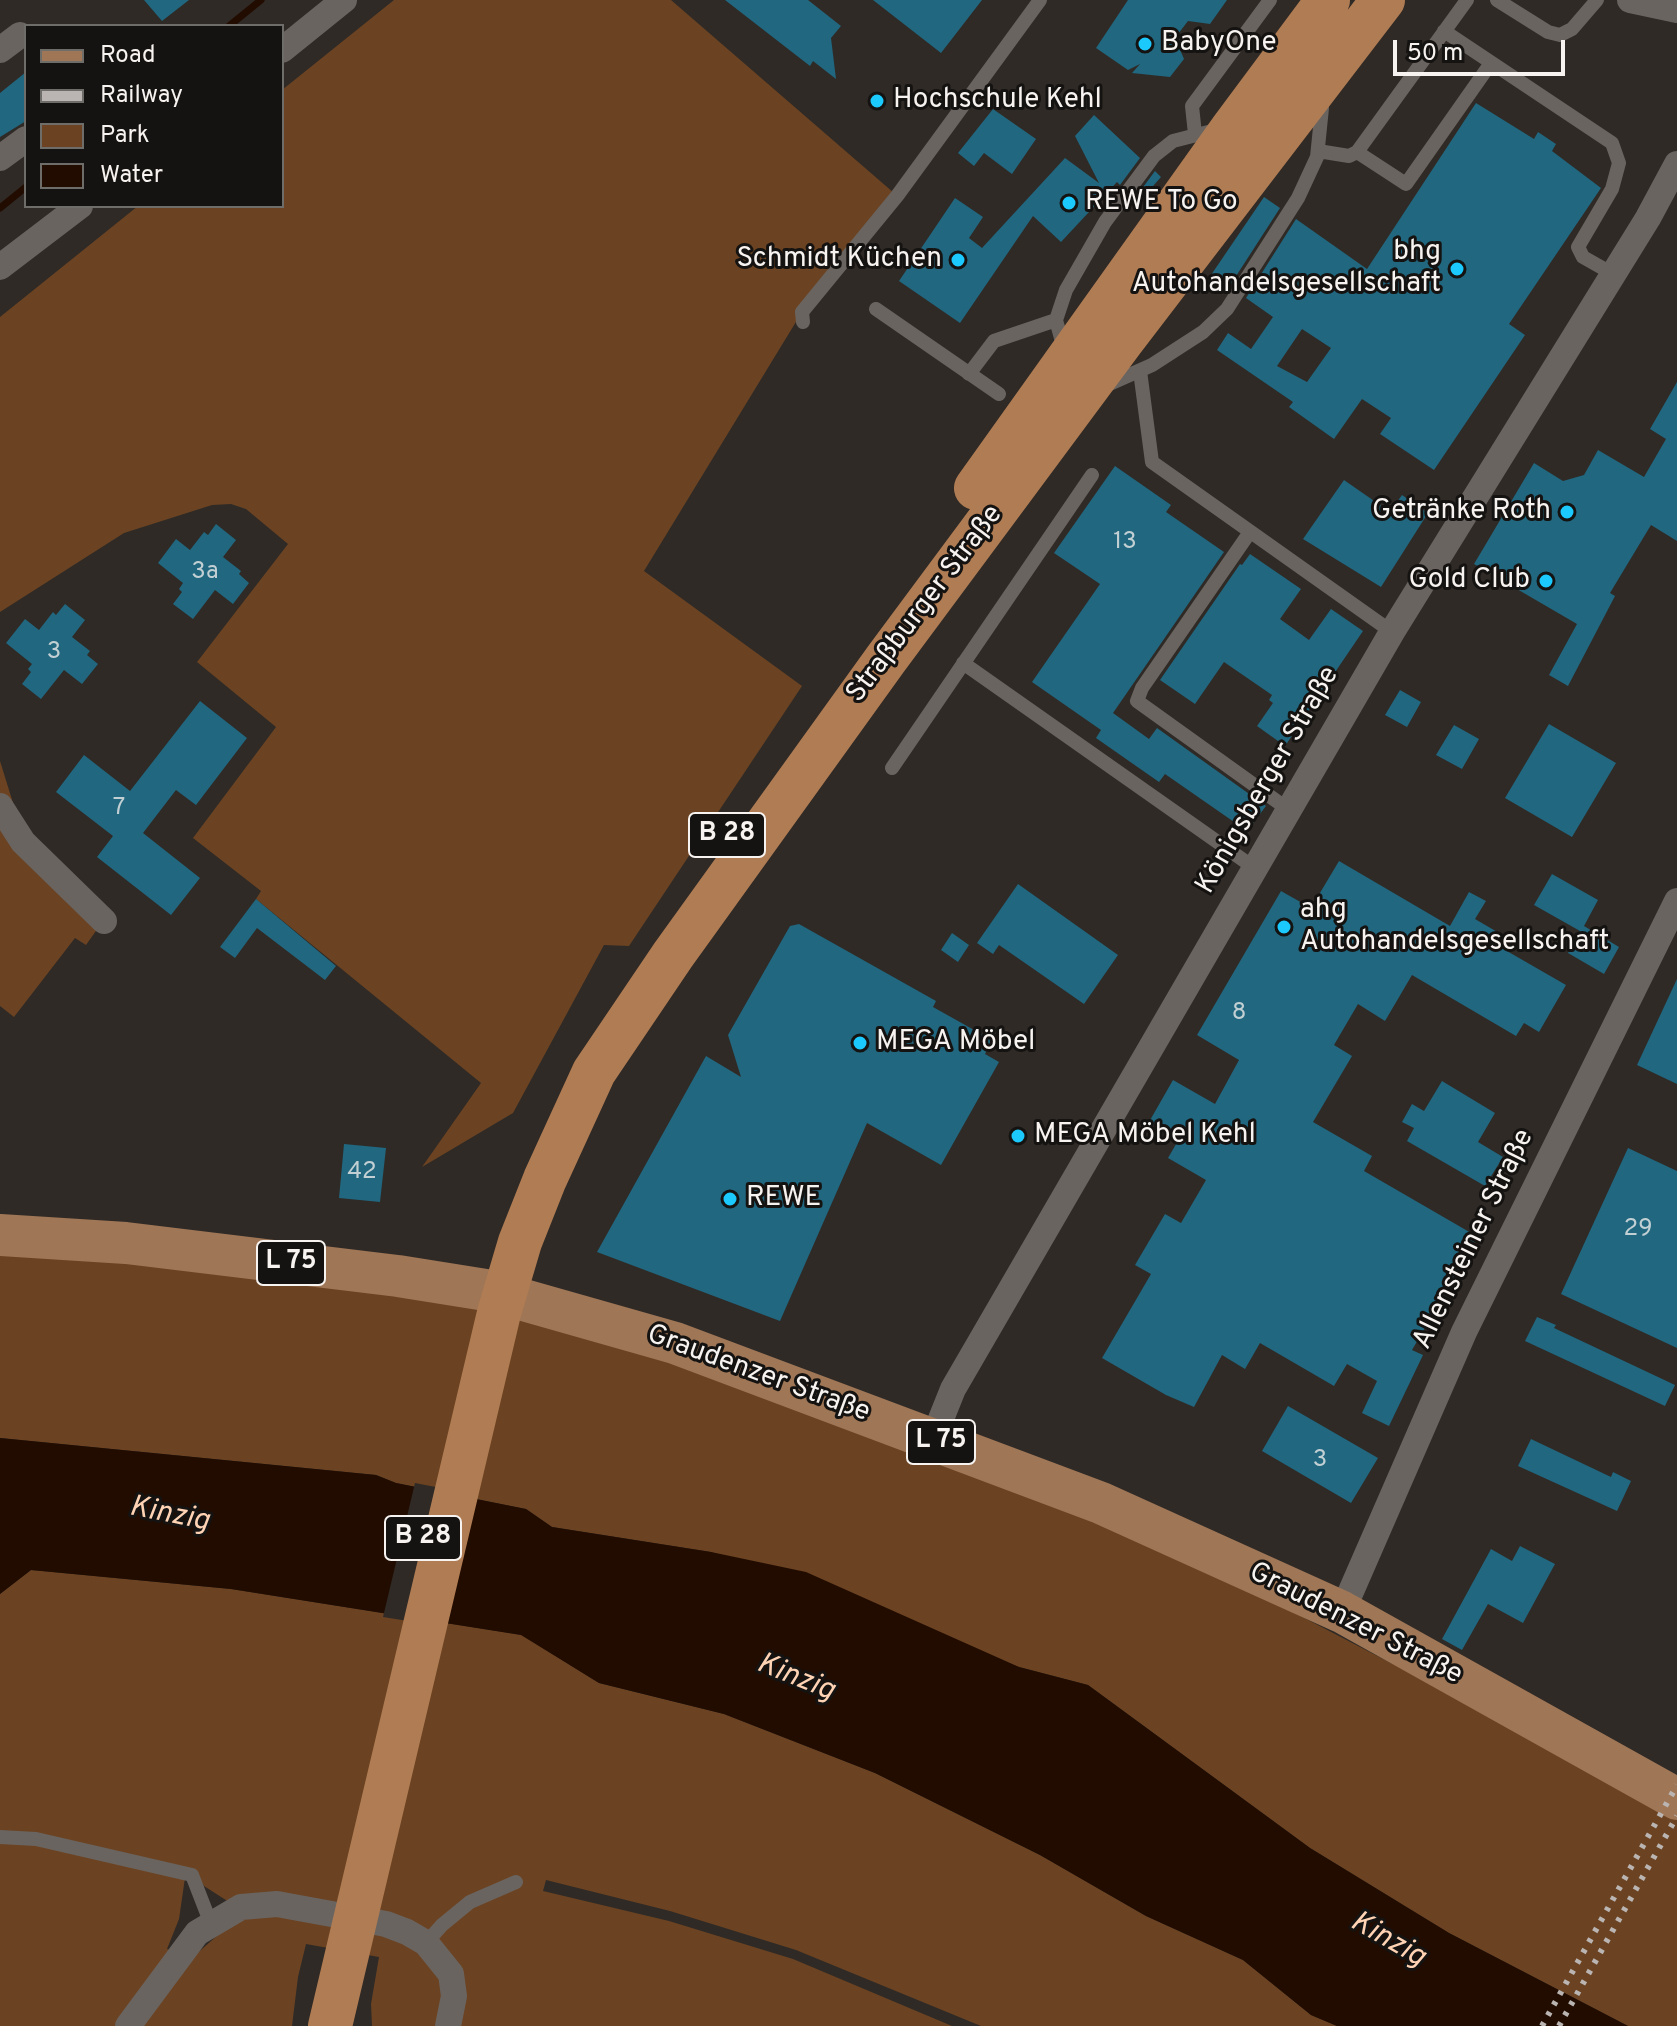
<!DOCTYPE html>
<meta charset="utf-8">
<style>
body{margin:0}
#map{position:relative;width:1677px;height:2026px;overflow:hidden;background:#2f2a26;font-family:Overpass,sans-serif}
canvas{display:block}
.legend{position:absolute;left:24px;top:24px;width:260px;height:184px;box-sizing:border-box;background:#151311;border:2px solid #6f6d6a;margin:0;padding:10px 14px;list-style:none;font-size:24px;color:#f7f3f0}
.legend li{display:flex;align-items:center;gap:16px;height:40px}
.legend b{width:40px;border:2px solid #6f6d6a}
.scale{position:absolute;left:1393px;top:40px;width:172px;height:36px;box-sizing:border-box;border:4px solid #f7f3f0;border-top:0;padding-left:10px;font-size:24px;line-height:28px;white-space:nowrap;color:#f7f3f0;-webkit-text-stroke:6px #151311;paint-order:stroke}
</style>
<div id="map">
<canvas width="1677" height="2026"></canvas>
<ul class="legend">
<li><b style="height:10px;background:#9f7656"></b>Road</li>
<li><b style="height:10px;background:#bab5b2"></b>Railway</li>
<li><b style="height:22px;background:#6b4322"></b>Park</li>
<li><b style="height:22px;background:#220c00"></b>Water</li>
</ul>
<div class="scale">50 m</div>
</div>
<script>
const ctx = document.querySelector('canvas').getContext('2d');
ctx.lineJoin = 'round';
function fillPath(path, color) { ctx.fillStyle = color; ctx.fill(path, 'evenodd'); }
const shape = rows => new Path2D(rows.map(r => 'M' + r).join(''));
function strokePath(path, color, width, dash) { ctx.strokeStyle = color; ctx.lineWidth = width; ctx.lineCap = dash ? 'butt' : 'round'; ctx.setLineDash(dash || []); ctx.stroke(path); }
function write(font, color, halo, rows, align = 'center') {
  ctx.font = font + ' Overpass,sans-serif'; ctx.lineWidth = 6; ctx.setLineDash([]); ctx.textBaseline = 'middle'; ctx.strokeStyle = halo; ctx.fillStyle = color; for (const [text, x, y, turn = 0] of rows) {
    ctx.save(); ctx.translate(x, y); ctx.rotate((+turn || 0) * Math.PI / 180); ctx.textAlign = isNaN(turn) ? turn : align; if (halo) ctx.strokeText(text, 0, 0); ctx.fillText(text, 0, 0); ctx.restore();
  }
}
const green = shape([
 [394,0,671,0,894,193,802,312,644,571,802,686,629,946,604,945,513,1113,422,1167,481,1083,256,899,261,891,193,838,276,727,197,662,288,544,246,509,231,504,212,505,124,533,0,612,0,317,138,206,282,206,282,90],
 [0,761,18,819,103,921,86,945,75,938,14,1017,0,1006],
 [0,1251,432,1291,668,1356,1010,1478,1287,1609,1677,1812,1677,2026,1628,2026,1449,1933,1310,1848,1088,1685,1019,1667,711,1552,552,1527,526,1509,396,1483,376,1475,0,1438],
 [31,1570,231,1589,522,1635,599,1683,724,1714,875,1773,1040,1855,1146,1916,1243,1960,1311,2015,1337,2026,981,2026,796,1950,670,1911,546,1880,543,1891,669,1921,793,1959,952,2026,372,2026,371,2004,379,1957,306,1944,298,1977,292,2026,0,2026,0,1594],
 [186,1871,195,1872,204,1886,232,1904,234,1921,194,1956,167,1949,179,1919]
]);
const water = shape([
 [0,1438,376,1475,396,1483,526,1509,552,1527,711,1552,806,1572,1019,1667,1088,1685,1310,1848,1449,1933,1628,2026,1337,2026,1311,2015,1243,1960,1146,1916,1040,1855,875,1773,724,1714,599,1683,521,1635,231,1589,31,1570,0,1594]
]);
const pier = shape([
 [415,1483,477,1495,446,1627,383,1617]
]);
const stream = shape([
 [229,26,261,0],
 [0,208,26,187]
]);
const building = shape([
 [144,0,189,0,162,21],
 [725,0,808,0,841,26,831,38,836,79,813,61,810,66],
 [873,0,982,0,941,53],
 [1128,0,1227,0,1210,24,1188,21,1175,38,1184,59,1170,77,1132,73,1140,64,1128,70,1096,48],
 [26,72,26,121,0,137,0,93],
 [1476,103,1534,139,1538,132,1556,144,1552,151,1601,188,1509,324,1525,335,1434,470,1380,434,1391,418,1362,399,1334,439,1289,407,1293,402,1217,350,1228,333,1251,349,1273,317,1246,298,1296,219,1367,269],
 [1302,329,1331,348,1307,382,1277,366],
 [993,109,1036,139,1012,174,984,153,974,166,958,153],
 [1094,115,1140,158,1120,185,1117,182,1061,242,1033,216,960,323,899,281,955,198,983,217,969,238,982,248,1065,158,1099,183,1075,136],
 [1155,171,1161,177,1139,202,1135,198],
 [1264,197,1280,208,1229,287,1211,275],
 [1677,382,1677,541,1651,525,1610,593,1615,596,1568,686,1549,675,1577,624,1474,564,1534,463,1563,481,1584,475,1598,450,1644,477,1666,439,1650,429],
 [1115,466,1171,505,1166,512,1224,552,1113,713,1149,739,1157,728,1266,806,1247,831,1165,774,1159,782,1096,738,1101,730,1032,682,1100,584,1054,553],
 [1344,480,1390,512,1402,495,1428,513,1381,587,1303,539],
 [216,524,236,540,223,557,241,571,239,574,249,583,233,604,215,590,193,619,173,604,182,592,179,589,183,583,158,563,176,539,190,550,204,532,208,535],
 [1250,554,1301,589,1280,619,1309,640,1331,609,1363,631,1285,746,1257,726,1273,703,1269,700,1272,695,1224,662,1195,704,1160,680,1240,564,1242,565],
 [65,604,85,620,72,637,90,651,87,655,98,664,82,684,64,670,41,699,22,684,31,672,28,669,32,664,6,643,25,619,39,630,53,612,56,615],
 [1400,690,1421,702,1407,727,1385,715],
 [200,701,247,738,196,805,176,790,143,833,200,878,171,915,97,857,113,836,56,792,84,755,130,791],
 [1549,724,1616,763,1572,837,1505,798],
 [1454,725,1479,739,1462,769,1436,755],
 [1339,861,1450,926,1469,892,1486,901,1475,919,1499,933,1493,943,1566,985,1539,1032,1524,1023,1516,1036,1412,975,1385,1021,1358,1004,1334,1045,1352,1056,1313,1122,1372,1156,1364,1171,1478,1237,1412,1350,1423,1355,1389,1426,1362,1413,1377,1381,1347,1364,1334,1386,1260,1343,1245,1369,1222,1355,1194,1407,1166,1395,1102,1358,1151,1274,1135,1265,1165,1214,1181,1223,1206,1180,1168,1158,1179,1139,1149,1122,1173,1080,1215,1104,1239,1060,1197,1035,1281,891,1311,908],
 [1552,874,1598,900,1584,926,1619,947,1604,974,1568,953,1580,931,1534,905],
 [1018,884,1118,955,1084,1004,999,945,993,954,977,943],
 [256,899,336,966,325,980,257,928,235,958,220,947],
 [799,924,936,1001,933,1007,992,1040,985,1054,999,1062,941,1165,867,1123,780,1321,597,1252,706,1056,741,1077,728,1035,790,926],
 [952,933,969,945,958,962,941,950],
 [1677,979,1677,1084,1637,1065],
 [1442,1081,1495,1113,1478,1142,1503,1157,1485,1186,1407,1141,1414,1128,1402,1122,1412,1104,1424,1111],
 [344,1144,386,1148,380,1202,339,1198],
 [1628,1148,1677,1171,1677,1348,1561,1294],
 [1537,1317,1556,1325,1554,1328,1675,1385,1665,1406,1525,1341],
 [1288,1406,1378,1458,1351,1503,1262,1451],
 [1531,1439,1611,1477,1613,1472,1631,1481,1617,1511,1518,1466],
 [1520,1546,1555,1564,1523,1623,1488,1604,1462,1650,1442,1639,1491,1549,1512,1561]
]);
const service = shape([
 [1497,0,1548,32,1560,35,1572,29,1597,0],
 [1444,31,1612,143,1619,163,1612,189,1578,247,1583,257,1613,274],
 [1195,134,1192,106,1270,0],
 [1318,151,1349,156,1357,152,1467,0],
 [1357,152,1406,184,1491,63],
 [876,309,999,394],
 [803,322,802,312,897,196,1040,0],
 [1064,349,1056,320,1066,290,1105,222,1154,156,1173,141,1220,129],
 [1140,371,1152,462,1392,632],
 [969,374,994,341,1056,320],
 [1107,385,1152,365,1203,332,1227,309,1298,198,1317,157,1322,108,1318,99],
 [1250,532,1142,688,1137,701,1289,810],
 [963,663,1256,869],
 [892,768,1092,475],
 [0,1837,36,1839,192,1875,211,1924],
 [426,1943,442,1925,470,1902,516,1882]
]);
const minor = shape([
 [1630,0,1677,10],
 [0,50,20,35],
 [282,50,344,0],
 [0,158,26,139],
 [0,267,80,206],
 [0,806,23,842,104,921],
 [933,1439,953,1389,1392,632,1648,218,1677,164],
 [1342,1612,1464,1332,1677,901],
 [128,2026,197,1933,241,1907,277,1904,386,1924,407,1932,426,1943,451,1974,454,1996,448,2026]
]);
const primary = shape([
 [0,1235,126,1243,398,1276,492,1291,675,1343,1101,1503,1342,1612,1677,1799]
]);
const trunk = shape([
 [976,488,1232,129,1328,0],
 [330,2026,499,1313,520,1242,545,1179,594,1072,673,955,886,659,1122,341,1383,0]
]);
const rail = shape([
 [1542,2026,1677,1785],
 [1559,2026,1677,1816]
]);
const markers = [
 [1145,44,8,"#1cc9fc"],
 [877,101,8,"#1cc9fc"],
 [1069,203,8,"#1cc9fc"],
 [958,260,8,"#1cc9fc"],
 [1457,269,8,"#1cc9fc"],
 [1567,512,8,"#1cc9fc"],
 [1546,581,8,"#1cc9fc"],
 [1284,927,8,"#1cc9fc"],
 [860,1043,8,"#1cc9fc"],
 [1018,1136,8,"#1cc9fc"],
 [730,1199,8,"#1cc9fc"]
];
const numberNames = [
 ["13",1125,543],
 ["3a",205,573],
 ["3",54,653],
 ["7",119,809],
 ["8",1239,1014],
 ["42",362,1173],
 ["29",1638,1230],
 ["3",1320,1461]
];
const shields = [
 [727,835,76],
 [291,1263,68],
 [941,1442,68],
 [423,1538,76]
];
const shieldNames = [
 ["B 28",727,835],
 ["L 75",291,1263],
 ["L 75",941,1442],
 ["B 28",423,1538]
];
const poiNames = [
 ["BabyOne",1161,44],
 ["Hochschule Kehl",893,101],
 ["REWE To Go",1085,203],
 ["bhg",1441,253,"right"],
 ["Autohandelsgesellschaft",1441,285,"right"],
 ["Schmidt Küchen",942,260,"right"],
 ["Getränke Roth",1551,512,"right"],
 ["Gold Club",1530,581,"right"],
 ["ahg",1300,911],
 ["Autohandelsgesellschaft",1300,943],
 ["MEGA Möbel",876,1043],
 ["MEGA Möbel Kehl",1034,1136],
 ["REWE",746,1199]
];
const streetNames = [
 ["Straßburger Straße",926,605,-53],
 ["Königsberger Straße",1269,781,-60],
 ["Allensteiner Straße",1475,1240,-64],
 ["Graudenzer Straße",758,1375,20],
 ["Graudenzer Straße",1355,1625,27]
];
const waterNames = [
 ["Kinzig",169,1516,11],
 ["Kinzig",795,1679,22],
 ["Kinzig",1387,1941,30]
];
fillPath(green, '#6b4322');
fillPath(water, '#220c00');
fillPath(pier, '#2f2a26');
strokePath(stream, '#220c00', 7);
fillPath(building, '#21677f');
strokePath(service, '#6a6460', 14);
strokePath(minor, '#6a6460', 26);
strokePath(primary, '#9f7656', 42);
strokePath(trunk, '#b07c53', 44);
strokePath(rail, '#bab5b2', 6, [4, 8]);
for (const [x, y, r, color] of markers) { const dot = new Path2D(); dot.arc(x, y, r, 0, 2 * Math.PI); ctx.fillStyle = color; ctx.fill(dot); strokePath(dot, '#151311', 3); }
write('24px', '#c2d0d4', null, numberNames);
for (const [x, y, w] of shields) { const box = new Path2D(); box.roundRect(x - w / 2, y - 22, w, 44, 6); ctx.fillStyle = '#151311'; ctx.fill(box); strokePath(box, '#f7f3f0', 2); }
write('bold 26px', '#f7f3f0', null, shieldNames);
write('28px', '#f7f3f0', '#151311', poiNames, 'left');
write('28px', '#f7f3f0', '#151311', streetNames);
write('italic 30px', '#ffd3b4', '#151311', waterNames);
</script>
